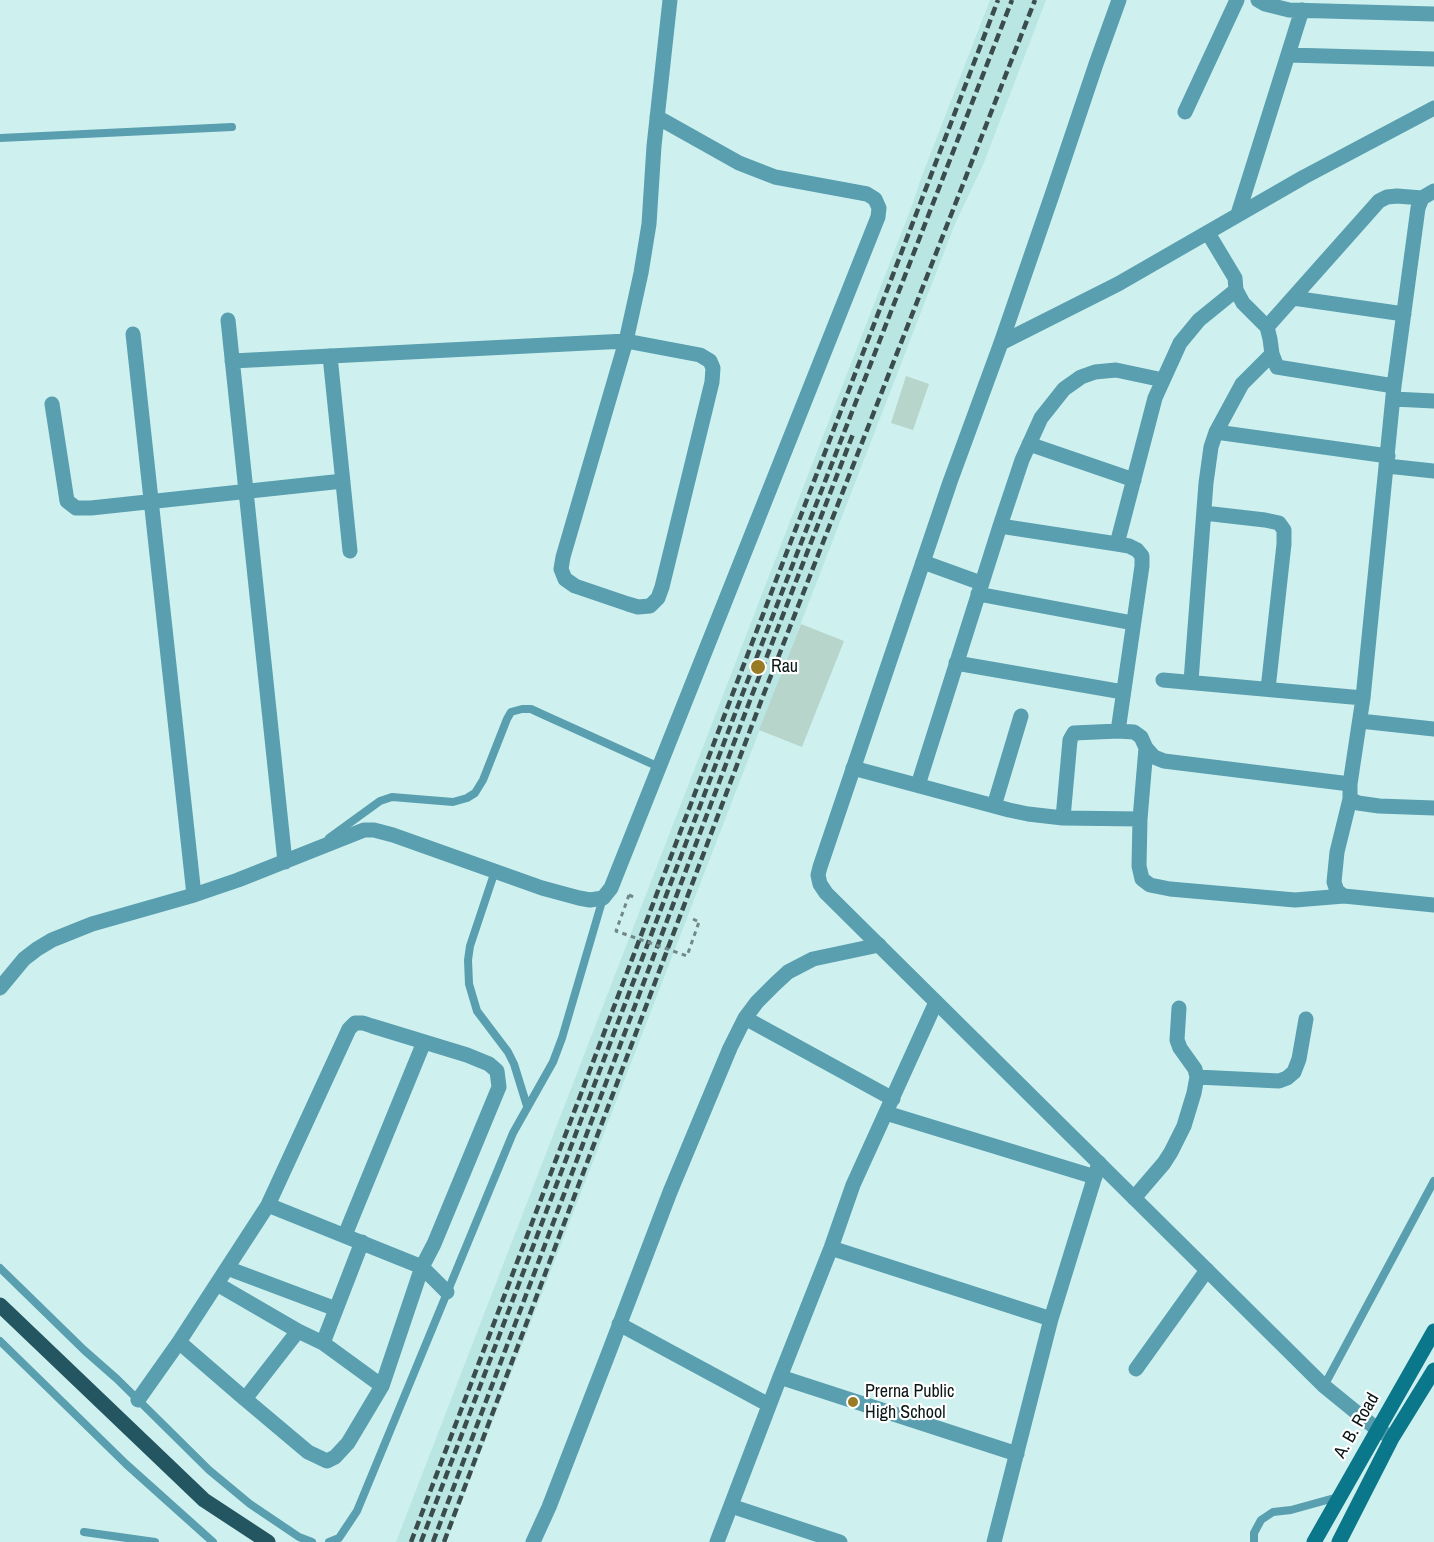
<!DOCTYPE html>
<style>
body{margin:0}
canvas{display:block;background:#cef0ef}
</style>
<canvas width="1434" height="1542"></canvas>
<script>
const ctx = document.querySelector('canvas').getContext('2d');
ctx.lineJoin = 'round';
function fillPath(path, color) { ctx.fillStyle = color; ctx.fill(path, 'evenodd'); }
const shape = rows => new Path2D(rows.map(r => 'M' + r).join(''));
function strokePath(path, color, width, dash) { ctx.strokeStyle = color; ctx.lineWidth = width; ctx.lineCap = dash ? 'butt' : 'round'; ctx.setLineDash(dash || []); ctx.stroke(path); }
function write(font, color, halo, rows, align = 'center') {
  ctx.font = font + ' "Archivo Narrow",sans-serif'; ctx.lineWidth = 4.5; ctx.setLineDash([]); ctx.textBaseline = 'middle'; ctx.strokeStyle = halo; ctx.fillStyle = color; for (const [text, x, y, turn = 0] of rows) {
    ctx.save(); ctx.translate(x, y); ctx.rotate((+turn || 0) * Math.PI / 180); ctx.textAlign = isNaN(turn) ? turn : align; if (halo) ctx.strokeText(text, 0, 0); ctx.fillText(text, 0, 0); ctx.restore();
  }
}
const built = shape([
 [990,0,1046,0,983,165,955,224,446,1542,396,1542,913,203,920,181]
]);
const building = shape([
 [906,376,929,384,913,430,891,423],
 [801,624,844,641,802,747,759,730]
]);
const path = shape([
 [629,895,636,898],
 [693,919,699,922]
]);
const service = shape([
 [0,138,232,127],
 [329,838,380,801,392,797,453,802,467,798,475,793,483,780,507,719,511,712,522,709,531,709,544,715,659,767],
 [495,871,470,946,468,960,469,984,477,1011,508,1052,514,1064,527,1106],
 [0,1268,84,1350,117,1379,209,1470,250,1504,299,1537,312,1542],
 [0,1341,126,1464,213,1542],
 [1324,1386,1434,1181],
 [84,1532,155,1542],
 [329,1542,339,1538,357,1511,513,1133,553,1062,562,1038,603,898],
 [1254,1542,1254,1533,1261,1520,1273,1512,1291,1510,1338,1497]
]);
const minor = shape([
 [1258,0,1265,4,1289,10,1434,14],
 [1288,55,1434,59],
 [1185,112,1237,0],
 [1238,214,1302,10],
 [1208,233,1235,278,1236,290,1243,303,1267,327,1270,339,1272,354,1277,367,1394,386,1363,698,1350,784,1350,799,1358,803,1379,806,1434,808],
 [1293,298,1404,314],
 [228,320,285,862],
 [1267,327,1379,201,1387,197,1397,196,1422,198],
 [133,334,194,895],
 [1001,343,1118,284,1304,177,1434,108],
 [330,356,350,551],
 [232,361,626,341,700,355,710,361,713,368,712,382,662,587,658,598,650,606,638,607,628,604,575,586,565,579,561,569,563,557,626,341,641,273,649,224,654,146,670,0],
 [1394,386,1418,208,1422,198,1434,191],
 [1393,399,1434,401],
 [52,404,67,501,76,508,91,508,343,481],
 [1216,432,1388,456],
 [1029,444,1134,480],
 [1387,466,1434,471],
 [1204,513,1265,520,1279,523,1284,530,1284,544,1268,689],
 [1000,526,1117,544,1129,546,1137,550,1142,556,1142,566,1118,731],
 [1117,544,1155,398,1180,343,1199,320,1236,290],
 [923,562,981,583],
 [978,594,1133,623],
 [956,663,1123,692],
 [1163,680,1363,698],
 [1191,681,1206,483,1211,447,1216,432,1242,384,1272,354],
 [1360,721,1434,729],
 [1146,748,1140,819,1139,866,1142,879,1150,885,1170,889,1295,900,1344,896],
 [853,768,1009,810,1028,814,1063,818,1140,819],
 [918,785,1000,526,1022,460,1041,418,1064,389,1081,377,1095,372,1116,370,1163,380],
 [1350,799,1337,852,1334,882,1337,891,1344,896,1434,905],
 [994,806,1021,716],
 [1063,818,1070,740,1074,733,1118,731,1134,732,1141,737,1146,748,1154,757,1164,761,1350,784],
 [0,988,24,959,37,949,52,940,92,924,194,895,238,880,364,830,374,830,393,835,542,888,579,898,590,900,603,898,611,888,878,217,879,208,875,199,867,194,775,177,739,163,657,117],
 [745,1018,893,1099],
 [1197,1077,1279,1081,1287,1078,1294,1072,1299,1059,1306,1019],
 [886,1113,1095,1177],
 [1134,1198,1164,1163,1171,1152,1184,1126,1194,1093,1197,1077,1195,1069,1180,1048,1177,1040,1179,1008],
 [345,1235,424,1042],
 [831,1248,1051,1319],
 [227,1268,336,1309],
 [217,1284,298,1331,323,1343,382,1386,422,1267,268,1205],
 [619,1324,769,1405],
 [179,1342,268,1205,349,1029,355,1023,363,1023,372,1026,467,1055,489,1064,497,1071,499,1087,434,1244,422,1267,447,1292],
 [323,1343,362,1242],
 [1136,1369,1207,1270],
 [780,1377,1017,1454],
 [245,1399,308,1452,327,1461,335,1457,348,1443,382,1386],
 [138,1400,179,1342,245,1399,298,1331],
 [731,1506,840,1542],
 [533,1542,549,1507,609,1352,670,1192,730,1048,745,1018,757,1002,775,984,788,972,813,959,879,945],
 [717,1542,780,1377,831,1248,853,1185,936,1002],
 [994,1542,1051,1319,1099,1163]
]);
const tertiary = shape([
 [1119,0,1096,64,1052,195,1001,343,950,482,820,867,818,875,820,884,826,893,1324,1386,1378,1430,1389,1436]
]);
const secondary = shape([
 [1314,1542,1434,1331],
 [1339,1542,1392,1438,1434,1370]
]);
const primary = shape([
 [0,1305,204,1500,268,1542]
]);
const rail = shape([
 [411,1542,736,685,998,0],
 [421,1542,744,690,1012,0],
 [433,1542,752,695,853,434],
 [444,1542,763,696,1035,0]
]);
const pathBridge = shape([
 [629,895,616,931,687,956,699,922]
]);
const markers = [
 [758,667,8,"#987b24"],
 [853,1402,6,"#987b24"]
];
const poiNames = [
 ["Rau",771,667],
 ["Prerna Public",865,1392],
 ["High School",865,1413]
];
const streetNames = [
 ["A. B. Road",1357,1426,-60]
];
fillPath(built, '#b9e5e3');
fillPath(building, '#b7d5cb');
strokePath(path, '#708887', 3, [4.5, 4.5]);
strokePath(service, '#599faf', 8);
strokePath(minor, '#599faf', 15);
strokePath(tertiary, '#599faf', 15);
strokePath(secondary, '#0b778a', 15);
strokePath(primary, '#245661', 15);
strokePath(rail, '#3a4c4b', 4.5, [9, 4.5]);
strokePath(pathBridge, '#708887', 3, [4.5, 4.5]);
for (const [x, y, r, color] of markers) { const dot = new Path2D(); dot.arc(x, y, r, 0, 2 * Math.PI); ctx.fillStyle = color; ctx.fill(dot); strokePath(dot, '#fff', 2); }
write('18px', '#091615', '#fff', poiNames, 'left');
write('18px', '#091615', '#fff', streetNames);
</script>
